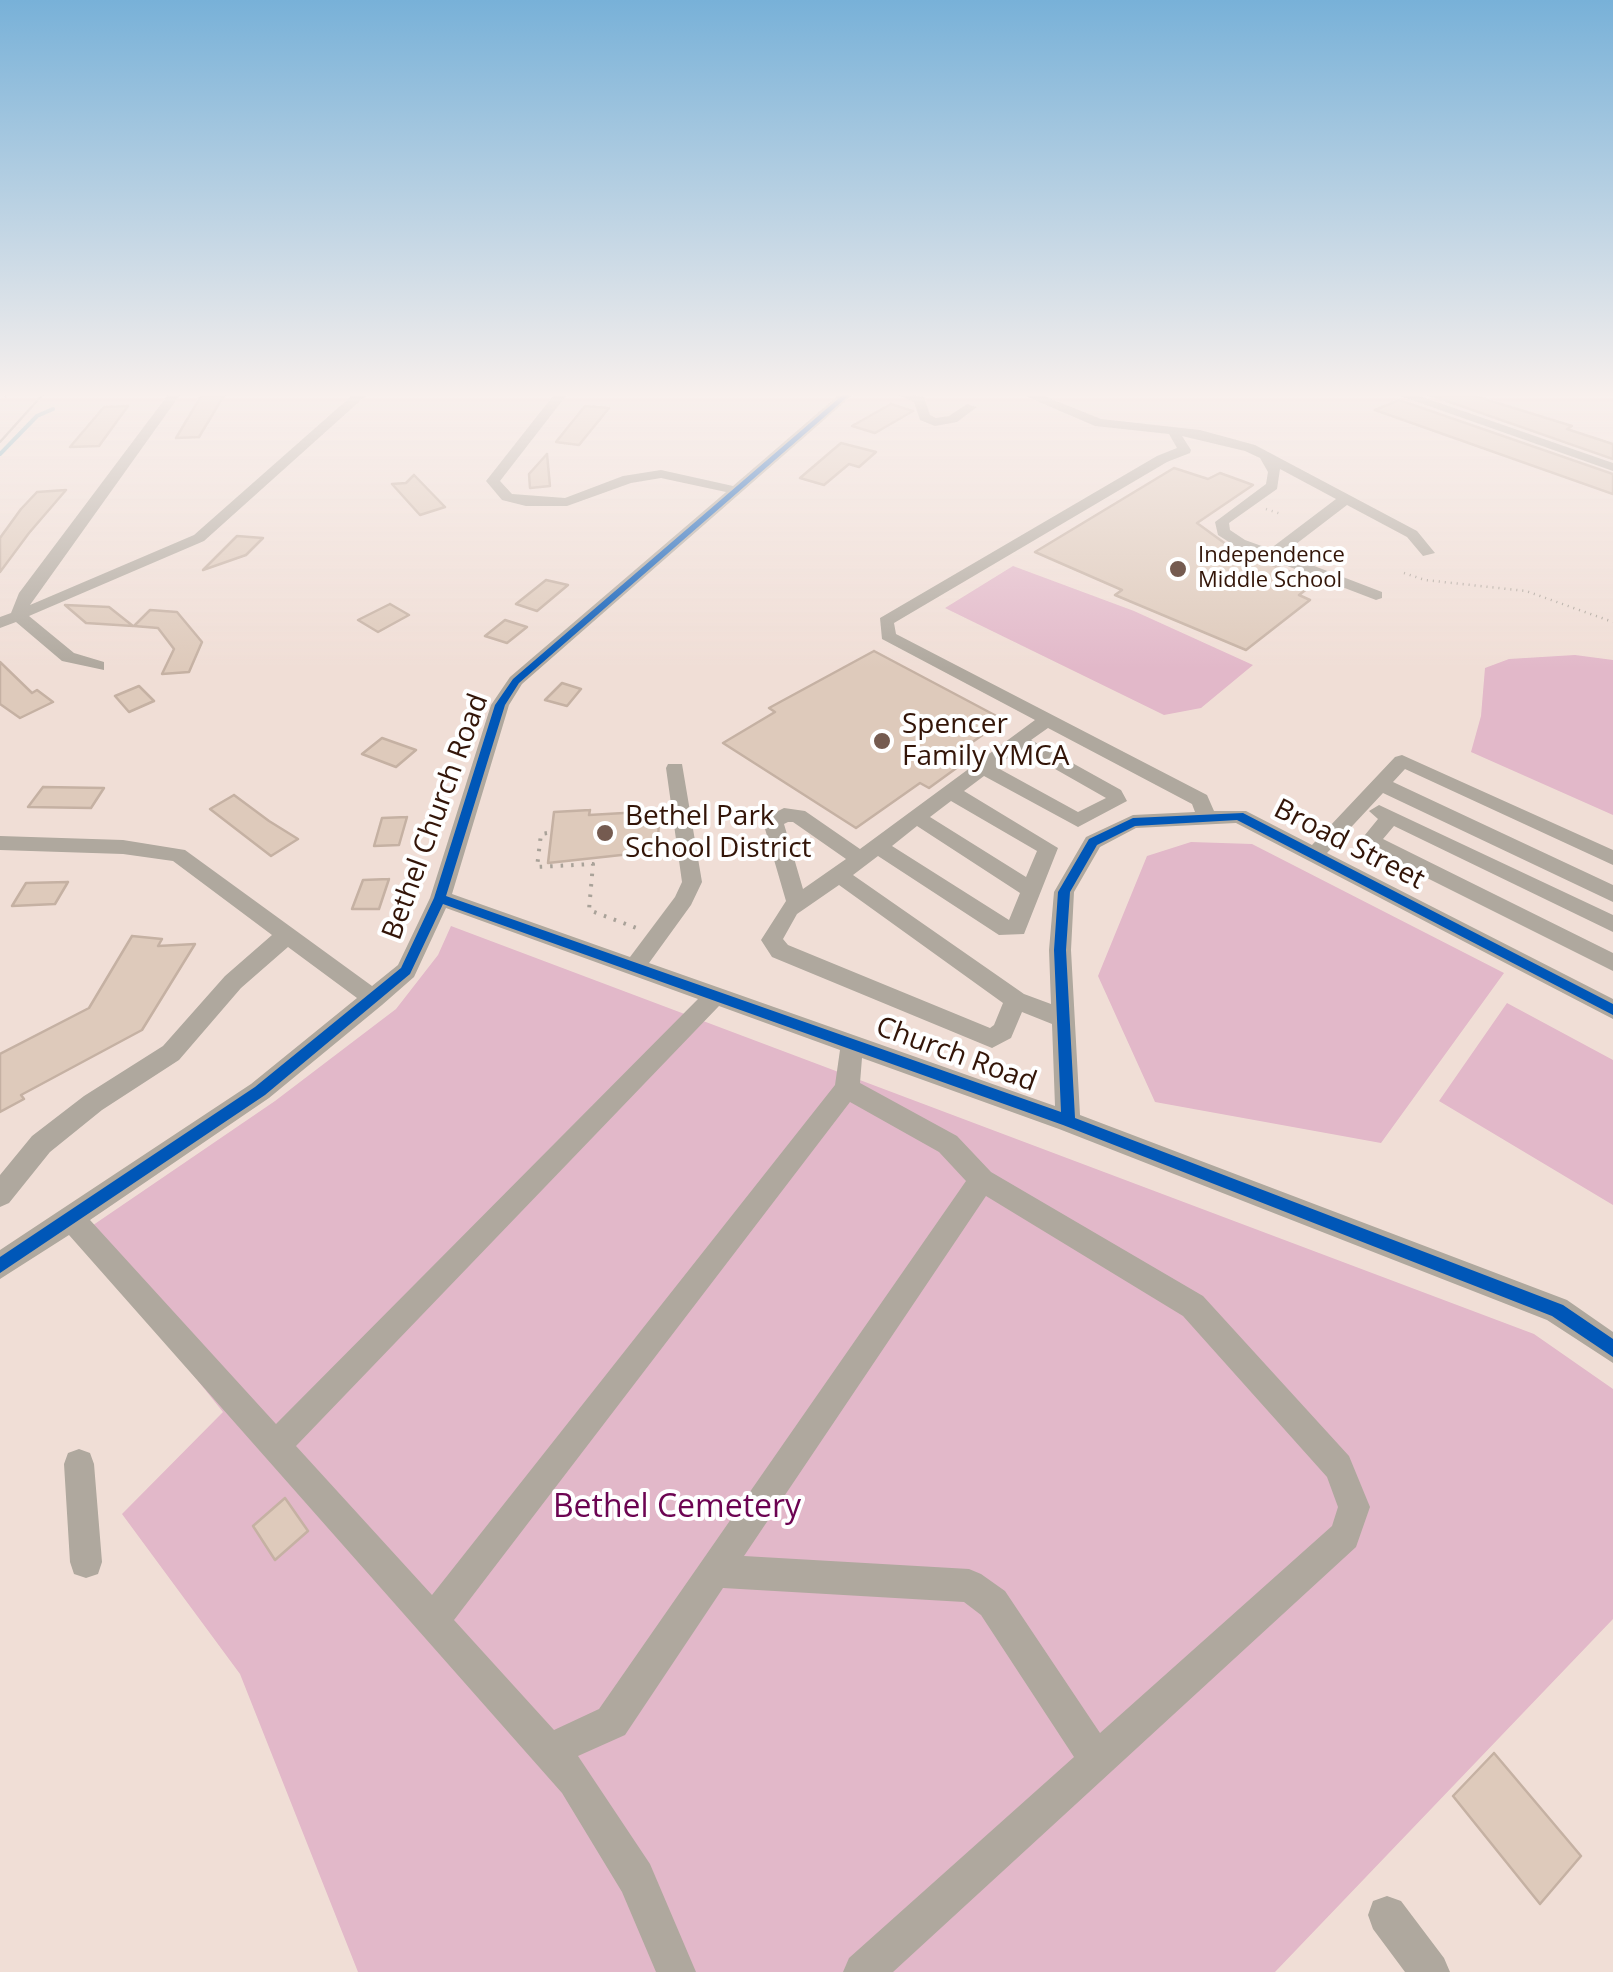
<!DOCTYPE html>
<style>
body{margin:0}
canvas{display:block;background:#f0ded6}
</style>
<canvas width="1613" height="1972"></canvas>
<script>
const ctx = document.querySelector('canvas').getContext('2d');
ctx.lineJoin = 'round';
function fillPath(path, color) { ctx.fillStyle = color; ctx.fill(path, 'evenodd'); }
const shape = rows => new Path2D(rows.map(r => 'M' + r).join(''));
function strokePath(path, color, width, dash) { ctx.strokeStyle = color; ctx.lineWidth = width; ctx.lineCap = dash ? 'butt' : 'round'; ctx.setLineDash(dash || []); ctx.stroke(path); }
function write(font, color, halo, rows, align = 'center') {
  ctx.font = font + ' "Open Sans",sans-serif'; ctx.lineWidth = 8; ctx.setLineDash([]); ctx.textBaseline = 'middle'; ctx.strokeStyle = halo; ctx.fillStyle = color; for (const [text, x, y, turn = 0] of rows) {
    ctx.save(); ctx.translate(x, y); ctx.rotate((+turn || 0) * Math.PI / 180); ctx.textAlign = isNaN(turn) ? turn : align; if (halo) ctx.strokeText(text, 0, 0); ctx.fillText(text, 0, 0); ctx.restore();
  }
}
const green = shape([
 [1013,566,1134,611,1253,665,1201,708,1164,715,945,608],
 [1575,655,1613,660,1613,815,1471,752,1481,716,1485,668,1509,659],
 [1191,842,1252,844,1504,973,1381,1143,1155,1102,1098,976,1147,856],
 [451,926,1534,1334,1613,1389,1613,1619,1275,1972,358,1972,240,1674,122,1514,223,1412,80,1234,275,1101,396,1009,438,955],
 [1507,1003,1613,1060,1613,1205,1439,1101]
]);
const stream = shape([
 [0,454,37,416,53,409]
]);
const building = shape([
 [226,392,199,437,176,438,203,393,226,392],
 [1421,392,1462,392,1572,426,1567,429,1613,444,1613,459,1421,392],
 [1399,400,1613,474,1613,494,1375,410,1399,400],
 [891,404,913,411,875,433,852,426,891,404],
 [128,406,99,446,70,447,104,407,128,406],
 [585,406,609,408,579,445,556,442,585,406],
 [841,443,876,452,859,467,849,464,824,485,800,478,841,443],
 [547,454,550,486,530,488,529,474,547,454],
 [1174,468,1208,479,1220,473,1253,485,1197,523,1234,550,1316,582,1299,595,1310,600,1246,650,1115,595,1122,590,1035,552,1174,468],
 [414,475,445,507,420,515,392,484,406,483,414,475],
 [66,490,29,533,0,572,0,538,21,509,37,492,66,490],
 [237,536,263,538,246,555,203,570,237,536],
 [546,580,568,585,537,611,516,604,546,580],
 [390,604,409,615,378,632,358,620,390,604],
 [65,605,109,607,133,626,86,623,65,605],
 [150,610,177,612,202,642,189,672,162,674,174,649,158,628,134,626,150,610],
 [505,620,527,627,507,643,485,636,505,620],
 [874,651,1004,720,951,757,962,764,929,788,920,783,856,828,723,743,775,712,769,708,874,651],
 [0,662,32,693,37,690,53,702,20,718,0,704,0,662],
 [562,683,581,689,567,706,545,700,562,683],
 [139,686,154,701,129,712,115,696,139,686],
 [382,738,416,750,396,767,362,754,382,738],
 [43,787,104,788,91,808,28,807,43,787],
 [234,795,269,821,298,839,271,856,210,809,234,795],
 [590,810,589,815,659,811,658,851,548,863,554,812,590,810],
 [407,817,399,845,374,846,382,818,407,817],
 [389,879,379,909,352,909,363,880,389,879],
 [68,882,55,904,12,906,26,883,68,882],
 [132,936,162,939,158,946,195,944,142,1030,21,1095,24,1099,0,1112,0,1054,89,1008,132,936],
 [285,1498,308,1531,275,1560,253,1526,285,1498],
 [1494,1753,1581,1856,1540,1904,1453,1796,1494,1753]
]);
const pathFar1 = shape([
 [0,400,13,392],
 [1266,509,1281,514],
 [1404,573,1425,580,1526,591,1613,622]
]);
const path = shape([
 [547,833,541,834,537,867,593,864,589,910,639,929]
]);
const minor = shape([
 [170,392,182,392,30,605,194,535,356,392,370,392,204,541,29,616,74,653,104,662,104,670,62,661,16,622,0,628,0,617,11,613,19,593,170,392],
 [556,392,569,392,500,481,512,494,565,498,623,476,661,470,733,486,842,392,856,392,522,684,509,705,452,894,630,957,675,897,682,882,666,768,668,764,682,764,702,882,691,905,649,963,1055,1106,1052,1024,1022,1012,1011,1038,992,1048,772,957,761,940,786,901,763,822,766,817,784,808,805,811,860,849,1035,720,882,639,880,618,1157,456,1177,448,1169,434,1095,426,1016,392,1034,392,1101,419,1200,430,1255,445,1417,531,1435,553,1423,556,1407,537,1347,505,1283,554,1382,592,1382,598,1376,600,1235,546,1218,535,1215,522,1266,484,1268,472,1260,458,1245,451,1182,436,1191,450,1190,453,1167,462,894,623,896,634,1207,795,1214,811,1246,811,1312,845,1395,757,1402,755,1613,850,1613,865,1405,769,1393,782,1613,885,1613,902,1383,793,1327,853,1613,999,1613,1019,1236,823,1136,828,1100,847,1074,892,1071,950,1080,1115,1567,1300,1613,1332,1613,1363,1547,1320,1059,1129,862,1058,860,1083,957,1136,991,1172,1203,1296,1349,1456,1370,1507,1356,1547,893,1972,843,1972,849,1958,1074,1757,981,1615,964,1602,723,1588,625,1735,578,1756,650,1864,696,1972,656,1972,622,1892,562,1793,69,1235,0,1279,0,1250,251,1084,357,998,288,947,241,988,179,1060,102,1110,50,1152,9,1203,0,1207,0,1175,32,1136,84,1096,163,1046,225,976,272,935,173,861,123,854,0,850,0,836,123,840,185,850,372,986,398,965,430,898,491,705,510,677,726,492,661,478,631,483,567,506,526,506,502,500,486,481,556,392],
 [1280,469,1336,499,1270,549,1245,540,1230,530,1229,523,1277,489,1280,469],
 [1048,728,1192,804,1195,812,1133,815,1086,837,1054,892,1049,950,1051,1004,1024,994,853,875,878,856,999,935,1024,934,1058,848,964,791,984,776,1078,827,1127,801,1121,790,1031,740,1048,728],
 [1020,749,1106,798,1078,812,996,767,1020,749],
 [951,801,1037,851,1026,877,930,817,951,801],
 [788,822,793,822,846,859,803,889,784,824,788,822],
 [917,826,1020,893,1009,920,892,846,917,826],
 [839,885,1003,1003,994,1025,990,1028,788,945,783,939,797,914,839,885],
 [446,908,698,999,276,1424,90,1220,269,1098,382,1005,414,977,446,908],
 [719,1006,840,1050,835,1085,432,1595,296,1446,719,1006],
 [850,1102,939,1152,966,1181,599,1709,554,1730,454,1620,850,1102],
 [986,1196,1183,1316,1327,1477,1338,1507,1332,1526,1100,1733,1005,1591,981,1574,969,1569,744,1556,986,1196],
 [892,392,924,397,930,415,936,418,949,416,967,404,977,407,957,422,935,426,920,420,914,402,892,392],
 [1389,392,1408,392,1613,463,1613,471,1389,392],
 [1379,805,1613,915,1613,932,1394,826,1383,839,1613,953,1613,971,1363,846,1360,841,1378,819,1369,811,1379,805],
 [79,1449,90,1453,94,1464,102,1562,98,1574,86,1578,74,1574,70,1562,64,1464,68,1453,79,1449],
 [1387,1896,1401,1901,1444,1958,1450,1972,1405,1972,1373,1929,1368,1915,1373,1901,1387,1896]
]);
const tram = shape([
 [0,442,45,392]
]);
const cycleway = shape([
 [846,392,853,392,519,683,505,705,446,896,1061,1112,1054,950,1058,892,1089,839,1133,818,1243,813,1613,1004,1613,1015,1237,820,1135,826,1097,845,1070,892,1066,950,1075,1118,1563,1305,1613,1339,1613,1357,1552,1316,1063,1125,443,904,410,974,265,1095,0,1273,0,1257,255,1087,401,968,434,898,495,705,513,679,846,392]
]);
const markers = [
 [1178,569,10,"#755b50"],
 [882,741,10,"#755b50"],
 [605,833,10,"#755b50"]
];
const farPoinames = [
 ["Independence",1198,556],
 ["Middle School",1198,581]
];
const poiNames = [
 ["Spencer",902,725],
 ["Family YMCA",902,757],
 ["Bethel Park",625,817],
 ["School District",625,849]
];
const streetNames = [
 ["Bethel Church Road",436,817,-70],
 ["Broad Street",1349,845,27],
 ["Church Road",956,1055,20]
];
const nearParknames = [
 ["Bethel Cemetery",677,1508]
];
fillPath(green, '#e2b8c9');
strokePath(stream, '#71adbf', 4);
fillPath(building, '#decabb');
strokePath(building, '#c5b1a3', 2.5);
strokePath(pathFar1, '#a9a299', 2.5, [1, 5]);
strokePath(path, '#a9a299', 4, [2.5, 8]);
fillPath(minor, '#afa89e');
strokePath(tram, '#aca29a', 2.5);
fillPath(cycleway, '#0057b8');
const sky = ctx.createLinearGradient(0, 0, 0, 669);
sky.addColorStop(0, '#78b1d8');
sky.addColorStop(0.59, '#f8f0ed');
sky.addColorStop(1, '#f8f0ed00');
ctx.fillStyle = sky;
ctx.fillRect(0, 0, 1613, 669);
for (const [x, y, r, color] of markers) { const dot = new Path2D(); dot.arc(x, y, r, 0, 2 * Math.PI); ctx.fillStyle = color; ctx.fill(dot); strokePath(dot, '#fff', 4); }
write('22px', '#331508', '#fff', farPoinames, 'left');
write('28px', '#331508', '#fff', poiNames, 'left');
write('28px', '#331508', '#fff', streetNames);
write('32px', '#6c0452', '#fff', nearParknames);
</script>
